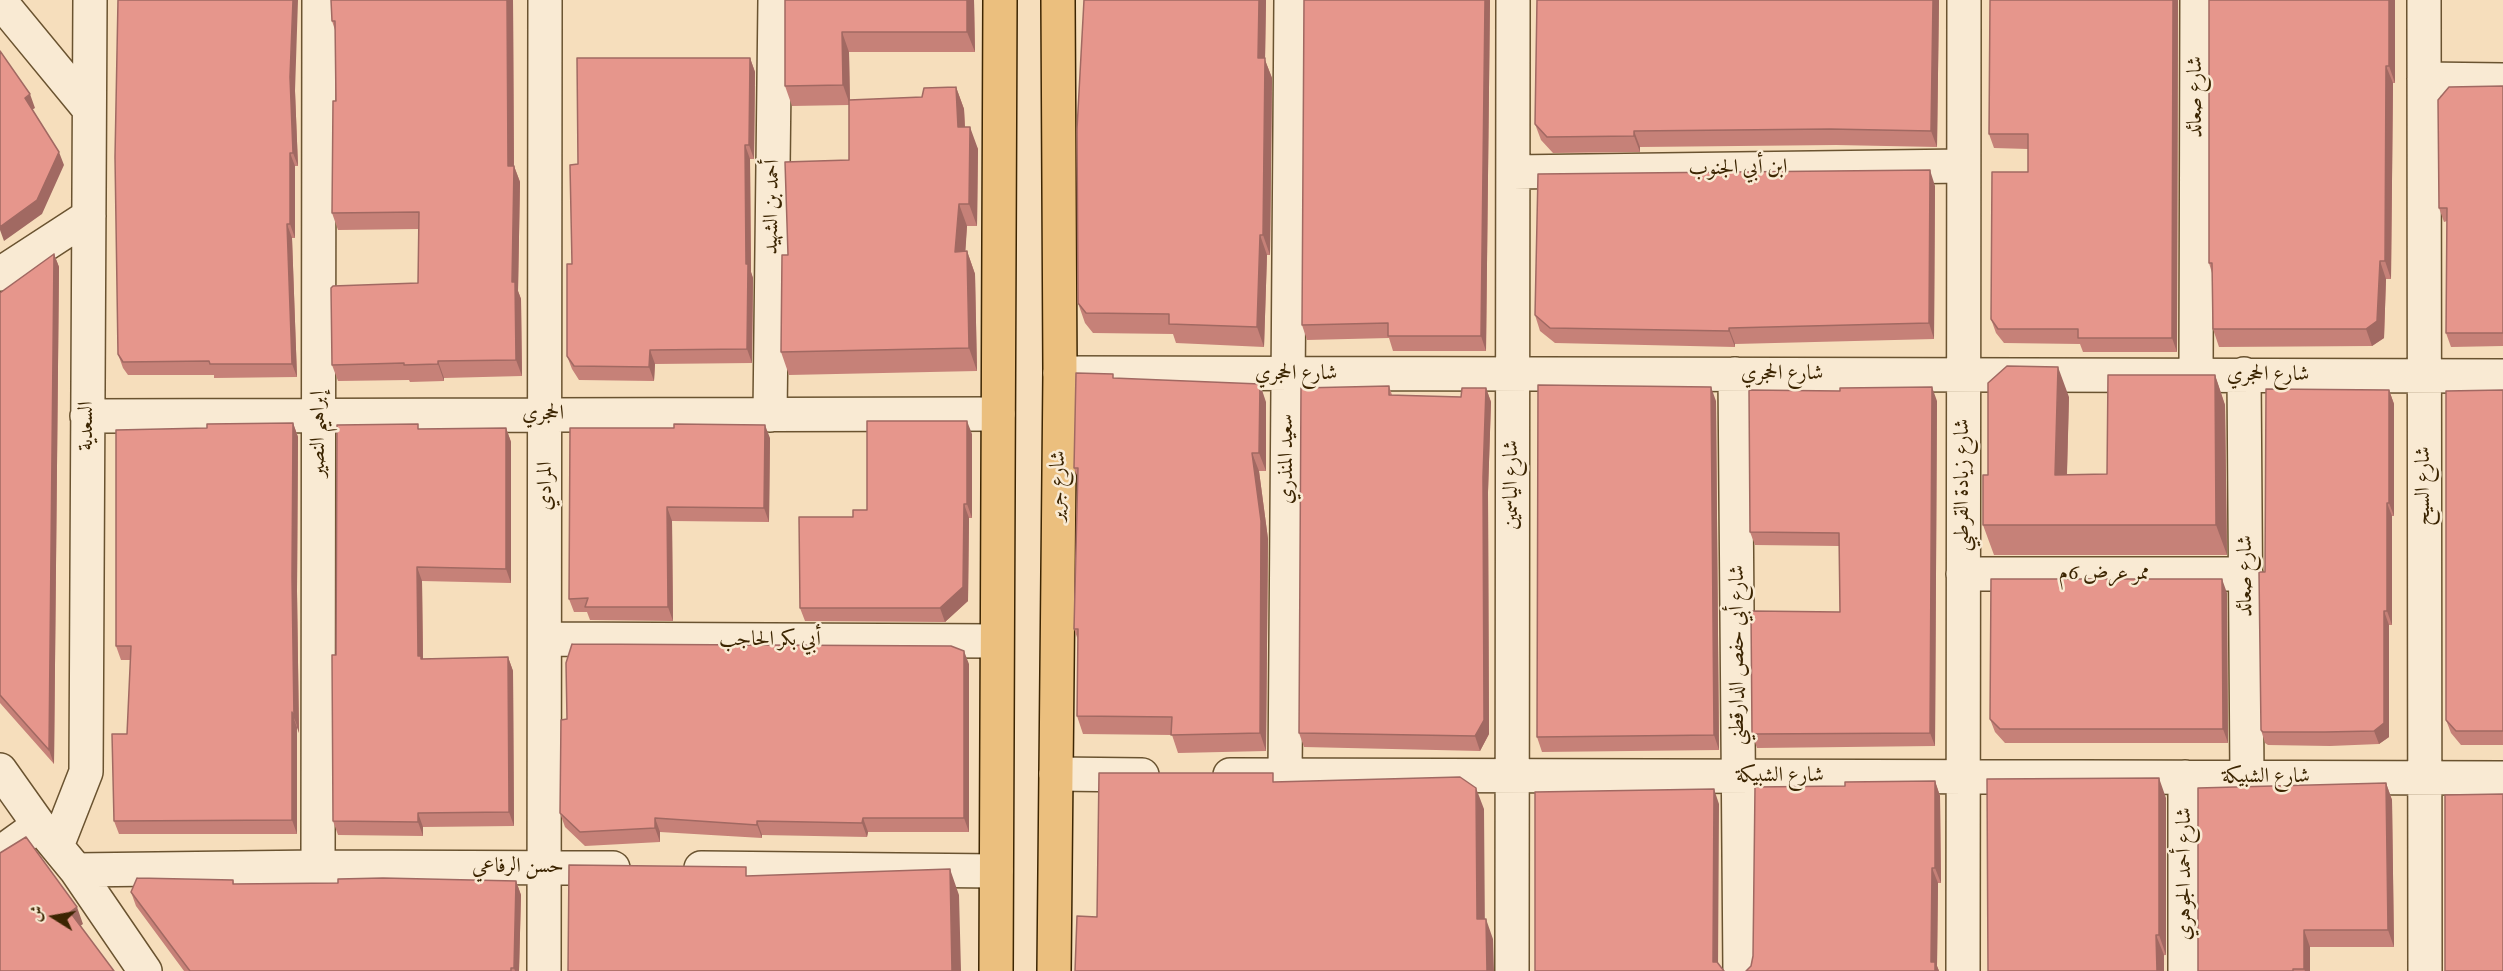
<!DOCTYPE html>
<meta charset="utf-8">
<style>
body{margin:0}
#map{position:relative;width:2503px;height:971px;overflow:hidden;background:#f6debc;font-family:"IM FELL Double Pica",Amiri,serif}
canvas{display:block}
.north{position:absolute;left:24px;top:887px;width:60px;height:60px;-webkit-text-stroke:4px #f9ead3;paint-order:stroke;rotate:281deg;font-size:16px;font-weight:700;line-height:24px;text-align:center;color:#3c2502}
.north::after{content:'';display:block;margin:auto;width:21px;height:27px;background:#3c2502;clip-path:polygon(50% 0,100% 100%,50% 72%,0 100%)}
</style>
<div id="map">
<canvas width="2503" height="971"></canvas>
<div class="north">ش</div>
</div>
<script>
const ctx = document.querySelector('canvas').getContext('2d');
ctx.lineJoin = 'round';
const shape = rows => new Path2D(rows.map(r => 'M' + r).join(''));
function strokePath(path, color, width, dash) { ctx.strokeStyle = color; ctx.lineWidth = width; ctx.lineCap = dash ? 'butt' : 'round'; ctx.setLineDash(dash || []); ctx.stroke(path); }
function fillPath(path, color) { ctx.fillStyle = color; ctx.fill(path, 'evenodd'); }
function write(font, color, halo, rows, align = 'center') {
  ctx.font = font + ' "IM FELL Double Pica",Amiri,serif'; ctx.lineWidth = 5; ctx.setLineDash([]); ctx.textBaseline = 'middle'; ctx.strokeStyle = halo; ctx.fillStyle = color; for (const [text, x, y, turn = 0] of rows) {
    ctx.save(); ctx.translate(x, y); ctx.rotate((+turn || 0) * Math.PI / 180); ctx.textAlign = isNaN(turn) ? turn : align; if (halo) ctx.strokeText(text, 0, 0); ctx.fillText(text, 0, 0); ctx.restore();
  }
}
const minor = shape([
 [2424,0,2425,971],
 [0,1,89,109],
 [2424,79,2503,80],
 [1513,172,1963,166],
 [0,274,89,216],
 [1060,373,2503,376],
 [1735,374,1740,971],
 [2244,374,2247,777],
 [2196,375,2197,0],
 [770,415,775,0],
 [87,416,998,414],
 [1963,574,2246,574],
 [545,639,995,641],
 [0,770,39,825,76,870,145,971],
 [1056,774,1142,775],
 [1230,775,2503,778],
 [1285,775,1291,0],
 [57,846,86,772,90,0],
 [0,853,39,825],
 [318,867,319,0],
 [701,868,996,871],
 [76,870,318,867,613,868],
 [544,971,545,0],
 [1512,971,1513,0],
 [1963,971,1964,0],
 [2185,971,2185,777]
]);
const major = shape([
 [996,971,1000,0],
 [1054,971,1060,373,1058,0]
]);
const wall = shape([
 [513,0,514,166,520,182,518,291,521,299,522,376,444,378,444,381,410,382,409,380,338,381,332,365,418,283,419,229,338,230,332,213,336,101,335,30,332,21],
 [785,0,974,0,975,52,849,52,850,100,922,97,956,87,964,109,965,127,978,149,977,226,967,226,965,251,967,251,975,274,977,371,789,375,781,352,788,255,849,160,849,105,792,106,785,86],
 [1084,0,1266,0,1265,60,1272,78,1270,255,1267,255,1264,347,1176,343,1173,334,1093,333,1085,323,1078,303],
 [1490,0,1486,351,1393,351,1389,338,1307,340,1302,325],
 [1537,0,1939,0,1937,147,1836,145,1640,147,1640,152,1553,153,1541,140,1535,124],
 [1990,0,2178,0,2177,352,2083,352,2080,344,2004,343,1996,333,1991,319,2028,172,2028,149,1994,148,1989,134],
 [2395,0,2395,83,2393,83,2391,279,2386,279,2384,338,2372,346,2219,347,2213,329,2212,273,2209,263],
 [750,58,755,72,754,159,750,159,751,272,753,278,752,363,655,364,654,381,579,380,572,369,567,356,578,164],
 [2503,86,2503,346,2451,347,2446,333,2447,221,2444,222,2439,208],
 [295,91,298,166,295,166,295,238,292,238,297,377,214,378,214,375,128,375,123,368,118,354],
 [1935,186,1934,339,1735,344,1735,347,1555,343,1540,331,1535,315],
 [54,254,59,267,54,764,0,703,0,293],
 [2215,375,2225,405,2227,555,1994,555,1983,525,1988,475,2069,397,2067,475,2107,474],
 [1115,378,1266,402,1266,471,1259,471,1268,539,1266,751,1178,753,1172,735,1083,734,1077,716,1078,640,1074,629,1078,478,1074,468],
 [1389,386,1392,395,1461,397,1486,388,1491,402,1488,492,1489,734,1480,751,1304,747,1299,733],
 [2389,390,2394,404,2394,516,2392,516,2392,625,2389,625,2389,737,2379,744,2330,746,2268,745,2265,743,2261,730,2265,572],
 [2503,390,2503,745,2461,745,2451,733,2446,720],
 [1716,401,1719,750,1542,752,1537,737],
 [1937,401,1935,746,1757,748,1752,734,1840,612,1839,546,1755,545,1750,532],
 [293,423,298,437,297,591,299,733,297,726,297,834,119,834,114,821,127,734,131,660,121,660,116,646,207,428],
 [506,428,511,442,511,583,422,581,423,659,508,657,513,671,514,826,423,827,423,836,338,835,333,821,336,655,420,429],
 [570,428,770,438,769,522,672,521,673,621,590,620,587,612,574,612,569,599],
 [972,434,972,518,969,518,968,601,945,622,805,621,800,608,867,510],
 [2227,593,2228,743,2005,743,1995,732,1990,719],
 [969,664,969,832,868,832,867,837,762,835,762,838,660,832,660,842,585,846,565,827,560,813,567,719],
 [1935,781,1940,796,1941,883,1938,883,1937,966,1939,971,1746,971],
 [2386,783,2392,800,2394,947,2310,947,2310,971,2198,971],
 [2166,798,2166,955,1988,971],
 [233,880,234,884,516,881,521,895,519,971,184,971,136,906,131,892]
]);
const shadedWall = shape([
 [293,0,298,0,295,91,298,166,293,153,290,77],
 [507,0,513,0,514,182,508,166],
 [967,0,974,0,975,52,967,32],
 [1259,0,1266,0,1265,60,1272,78,1270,255,1263,235,1258,58],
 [1485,0,1490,0,1486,351,1481,336],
 [1933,0,1939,0,1937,147,1931,131],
 [2173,0,2178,0,2177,352,2172,338],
 [2389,0,2395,0,2395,83,2389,66],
 [842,32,849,52,850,105,843,85],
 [750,58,755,72,754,159,749,145],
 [2386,66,2393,83,2391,279,2385,261],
 [956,87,964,109,966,149,958,127],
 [30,94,35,108,30,111,25,98],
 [970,127,978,149,977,226,969,204],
 [1634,131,1640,147,1640,152,1634,136],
 [745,145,750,159,751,272,753,278,752,363,747,349],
 [59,152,64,165,42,214,4,241,0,230,0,227],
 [290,153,295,166,295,238,290,224],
 [514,166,520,182,518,291,521,299,522,376,516,360,512,282],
 [1930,170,1935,186,1934,339,1929,323],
 [959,204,967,226,964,274,955,252],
 [287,224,292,238,297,377,292,364],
 [1260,235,1267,255,1264,347,1257,327],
 [967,251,975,274,977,371,969,348],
 [54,254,59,267,54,764,49,750],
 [2380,261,2386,279,2384,338,2372,346,2366,329],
 [1729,328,1735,344,1735,347,1729,331],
 [650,350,655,364,654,381,649,367],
 [438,361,444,378,444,381,438,364],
 [2058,367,2069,397,2066,505,2055,475],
 [2215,375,2225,405,2227,555,2216,525],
 [1260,384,1266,402,1266,471,1259,453],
 [1711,387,1716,401,1719,750,1714,735],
 [1932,387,1937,401,1935,746,1930,733],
 [1486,388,1491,402,1488,492,1489,734,1480,751,1475,736],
 [2389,390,2394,404,2394,516,2389,503],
 [967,421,972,434,972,518,967,504],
 [293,423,298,437,297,591,299,733,294,719,292,577],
 [765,425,770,438,769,522,764,508],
 [506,428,511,442,511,583,506,569],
 [1252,453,1259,471,1268,539,1266,751,1260,733],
 [2387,503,2392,516,2392,625,2387,611],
 [964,504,969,518,968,601,945,622,940,608],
 [667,507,672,521,673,621,668,607],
 [417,567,422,581,423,660,418,656],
 [2222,579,2227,593,2228,743,2223,729],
 [2384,611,2389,625,2389,737,2379,744,2374,731],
 [964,651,969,664,969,832,964,818],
 [508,657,513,671,514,826,509,812],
 [292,712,297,726,297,834,292,820],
 [2159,778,2166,798,2166,955,2159,935],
 [1935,781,1940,796,1941,883,1935,868],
 [2386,783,2392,800,2394,947,2388,930],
 [1476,788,1484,809,1485,939,1477,919],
 [1714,789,1719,804,1718,971,1713,962],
 [418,813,423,827,423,836,418,822],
 [655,818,660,832,660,842,655,828],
 [863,818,868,832,867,837,862,823],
 [757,821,762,835,762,838,757,825],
 [1932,868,1938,883,1937,966,1939,971,1935,971,1931,962],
 [950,869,959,895,961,971,952,971],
 [516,881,521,895,519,971,515,971,514,968],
 [77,907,83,924,76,929,70,912],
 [1486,919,1493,939,1494,971,1487,971],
 [2304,930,2310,947,2310,971,2305,971,2304,969],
 [2156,935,2164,955,2164,971,2157,971]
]);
const building = shape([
 [118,0,293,0,290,77,293,153,290,153,290,224,287,224,292,364,210,364,209,361,123,362,118,354,115,157,118,0],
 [331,0,507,0,508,166,514,166,512,282,515,282,516,360,438,361,438,364,404,365,404,363,332,365,331,288,333,286,418,283,419,212,332,213,333,101,336,101,335,21,332,21,331,0],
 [785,0,967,0,967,32,842,32,843,85,785,86,785,0],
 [1084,0,1259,0,1258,58,1265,58,1263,235,1260,235,1257,327,1169,324,1169,314,1086,313,1078,303,1077,129,1084,0],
 [1304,0,1485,0,1481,336,1388,336,1388,323,1302,325,1304,0],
 [1537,0,1933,0,1931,131,1830,129,1634,131,1634,136,1547,137,1535,124,1537,0],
 [1990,0,2173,0,2172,338,2078,338,2078,329,1998,329,1991,319,1992,172,2028,172,2028,134,1989,134,1990,0],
 [2209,0,2389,0,2389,66,2386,66,2385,261,2380,261,2377,321,2366,329,2213,329,2212,263,2209,263,2209,0],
 [0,51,30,94,25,98,59,152,37,200,0,227,0,51],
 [577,58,750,58,749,145,745,145,746,264,748,264,747,349,650,350,649,367,574,366,567,356,567,264,572,264,570,165,578,164,577,58],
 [2503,86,2503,333,2446,333,2447,208,2439,208,2438,100,2449,87,2503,86],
 [956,87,958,127,970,127,969,204,959,204,955,252,967,251,969,348,781,352,782,255,788,255,785,162,849,160,849,100,922,97,924,88,956,87],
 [1930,170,1929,323,1729,328,1729,331,1550,328,1535,315,1538,174,1930,170],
 [54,254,49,750,0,695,0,293,54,254],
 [2007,366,2058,367,2055,475,2107,474,2108,375,2215,375,2216,525,1983,525,1983,475,1988,475,1988,383,2007,366],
 [1076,373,1113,374,1113,378,1260,384,1259,453,1252,453,1261,521,1260,733,1171,735,1172,717,1077,716,1078,629,1074,629,1078,468,1074,468,1076,373],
 [1538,385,1711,387,1714,735,1537,737,1538,385],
 [1389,386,1389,395,1461,397,1462,388,1486,388,1483,477,1484,720,1475,736,1299,733,1301,388,1389,386],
 [1932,387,1930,733,1752,734,1751,611,1840,612,1839,533,1750,532,1749,390,1840,391,1840,388,1932,387],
 [2266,389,2389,390,2389,503,2387,503,2387,611,2384,611,2384,723,2374,731,2325,732,2263,732,2261,730,2259,572,2265,572,2266,389],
 [2503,390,2503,731,2456,731,2446,720,2446,391,2503,390],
 [867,421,967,421,967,504,964,504,963,587,940,608,800,608,799,517,853,517,853,510,867,510,867,421],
 [293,423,292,577,294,719,292,712,292,820,114,821,112,734,127,734,131,646,116,646,116,430,207,428,207,424,293,423],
 [418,424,418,429,506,428,506,569,417,567,418,656,421,656,421,659,508,657,509,812,418,813,418,822,333,821,332,655,336,655,337,425,418,424],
 [674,424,765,425,764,508,667,507,668,607,585,607,588,598,569,599,570,428,674,428,674,424],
 [1991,579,2222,579,2223,729,2000,729,1990,719,1991,579],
 [572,644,951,646,964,651,964,818,863,818,862,823,757,821,757,825,655,818,655,828,580,832,560,813,561,720,567,719,566,663,572,644],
 [1099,773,1273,773,1273,782,1460,777,1476,788,1477,919,1486,919,1487,971,1075,971,1077,916,1097,917,1099,773],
 [2159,778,2159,935,2156,935,2157,971,1988,971,1987,779,2159,778],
 [1935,781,1935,868,1932,868,1931,962,1935,962,1935,971,1746,971,1751,966,1753,956,1755,787,1845,786,1845,782,1935,781],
 [2386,783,2388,930,2304,930,2304,969,2293,969,2293,971,2198,971,2198,788,2386,783],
 [1714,789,1713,962,1717,962,1724,971,1535,971,1535,792,1714,789],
 [2503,794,2503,971,2445,971,2445,795,2503,794],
 [26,837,77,907,70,912,114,971,0,971,0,853,26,837],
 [569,865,746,867,746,876,950,869,952,971,568,971,569,865],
 [137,878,233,880,233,884,338,883,338,879,383,878,516,881,514,968,511,968,511,971,190,971,131,892,137,878]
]);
const streetNames = [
 ["شارع صعائد",2196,97,-90],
 ["ابن أبي الجنوب",1738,169,-1],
 ["أحمد بن الشهيد",773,207,-89],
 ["شارع الحجري",1296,374],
 ["شارع الحجري",1782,374],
 ["شارع الحجري",2268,375],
 ["الحجري",543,414],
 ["السعدية",87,426,-90],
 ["إبراهيم النصير",319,434,-90],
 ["سعيد المنذري",1287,459,-90],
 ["شارع الياسمين",1512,485,-90],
 ["شارع زيادة القرطبي",1963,485,-90],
 ["المرادي",546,486,-90],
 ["شارع جرير",1059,486,-89],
 ["شارع السيح",2424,486,-90],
 ["ممر عرض 6م",2104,574],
 ["شارع صعائد",2246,576,-90],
 ["أبي بكر الحاجب",770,640],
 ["شارع أبي حفص الدارقطني",1738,655,-90],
 ["شارع الشبيكة",1780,776],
 ["شارع الشبيكة",2266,777],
 ["حسن الرفاعي",518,867],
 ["شارع أحمد الجوهري",2185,874,-90]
];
strokePath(minor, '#6a5330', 36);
strokePath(major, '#3c2502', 36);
strokePath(minor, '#f9ead3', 33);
strokePath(major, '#ebbf7e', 33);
fillPath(wall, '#c68178');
fillPath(shadedWall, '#a16962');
fillPath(building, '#e6968c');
strokePath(building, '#a16962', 1.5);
write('21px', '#3c2502', '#f9ead3', streetNames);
</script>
